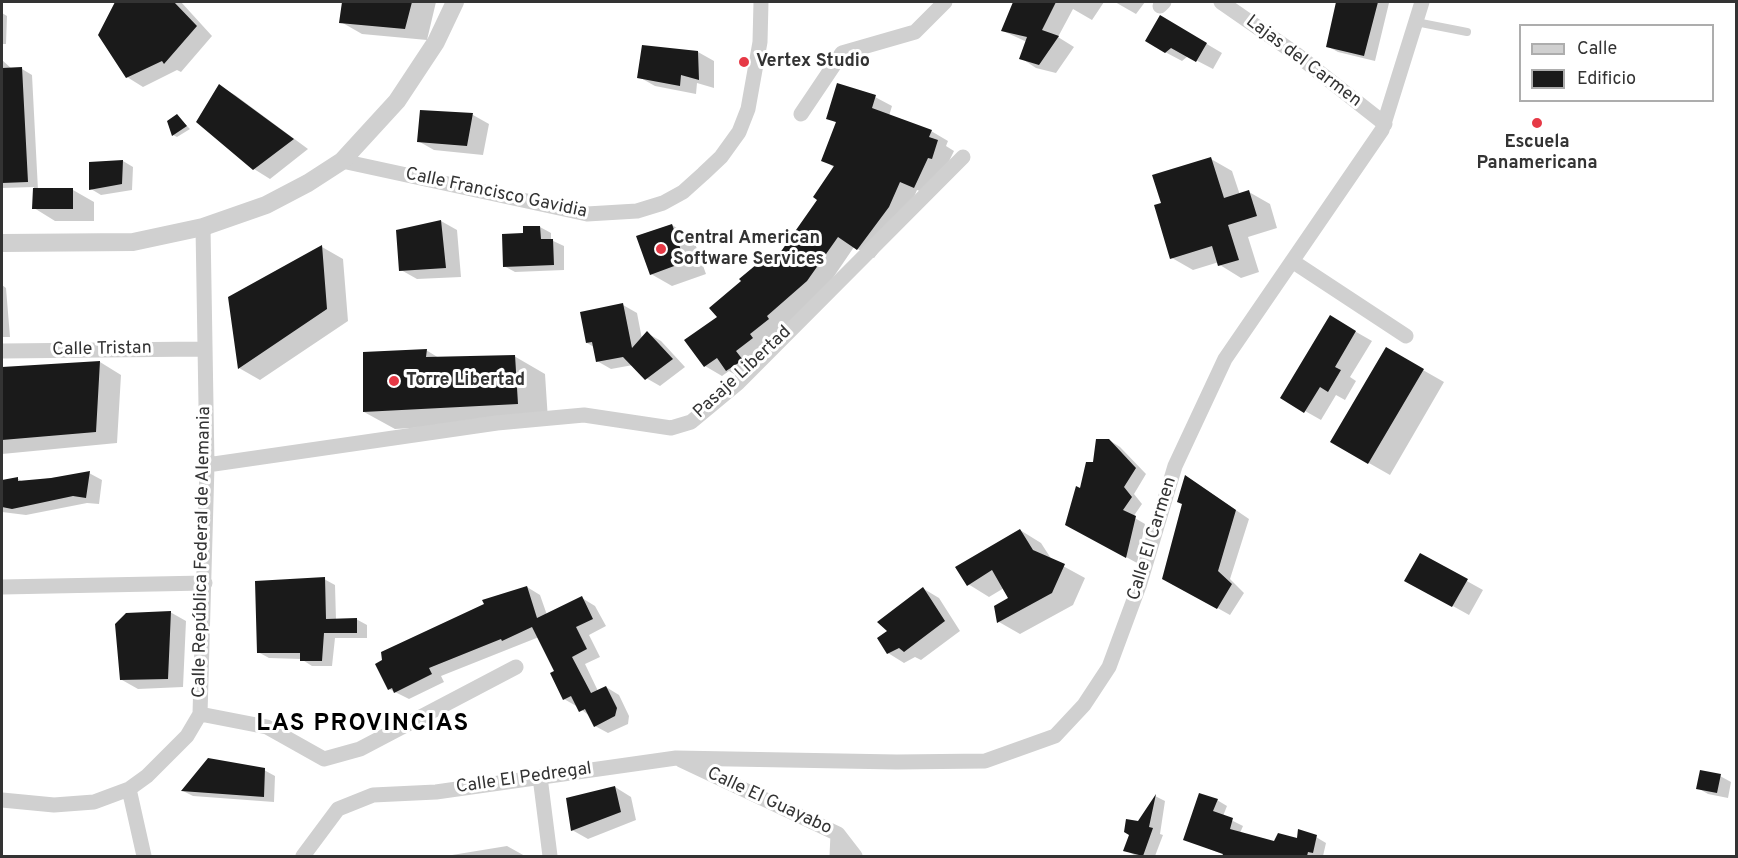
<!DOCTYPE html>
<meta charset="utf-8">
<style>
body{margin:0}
#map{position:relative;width:1738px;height:858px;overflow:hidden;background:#fff;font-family:Overpass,sans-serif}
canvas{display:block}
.frame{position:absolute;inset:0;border:3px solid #333;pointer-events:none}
.legend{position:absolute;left:1519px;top:24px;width:195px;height:78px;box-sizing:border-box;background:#fff;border:2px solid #adadad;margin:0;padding:8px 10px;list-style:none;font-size:18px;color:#333}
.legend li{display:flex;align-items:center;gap:12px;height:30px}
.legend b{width:30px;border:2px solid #adadad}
</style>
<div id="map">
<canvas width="1738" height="858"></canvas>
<div class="frame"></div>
<ul class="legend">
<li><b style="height:8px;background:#d0d0d0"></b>Calle</li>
<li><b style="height:16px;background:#1a1a1a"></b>Edificio</li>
</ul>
</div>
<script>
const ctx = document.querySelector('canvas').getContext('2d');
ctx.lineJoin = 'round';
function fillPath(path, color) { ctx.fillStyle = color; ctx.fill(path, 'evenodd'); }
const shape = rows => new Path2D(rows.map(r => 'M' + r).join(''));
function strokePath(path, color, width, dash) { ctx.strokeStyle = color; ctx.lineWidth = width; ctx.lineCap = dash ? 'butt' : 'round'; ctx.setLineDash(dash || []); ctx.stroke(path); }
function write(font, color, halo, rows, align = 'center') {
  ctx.font = font + ' Overpass,sans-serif'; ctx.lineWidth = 6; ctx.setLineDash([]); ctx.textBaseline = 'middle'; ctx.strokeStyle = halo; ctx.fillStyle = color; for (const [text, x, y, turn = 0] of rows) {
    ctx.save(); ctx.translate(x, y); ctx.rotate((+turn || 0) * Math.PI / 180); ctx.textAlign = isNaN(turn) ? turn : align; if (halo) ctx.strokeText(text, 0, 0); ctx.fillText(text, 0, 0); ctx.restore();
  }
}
const shadow = shape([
 [117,2,150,2,151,4,153,2,181,2,212,36,181,72,177,70,143,87,127,77,100,35],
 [343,2,436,2,427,40,362,34,341,22],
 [1022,2,1104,2,1092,20,1073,9,1058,37,1074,47,1056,73,1036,68,1021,58,1027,42,1003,31],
 [1115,2,1145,2,1136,14],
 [1338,2,1389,3,1375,61,1338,52,1327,46],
 [2,13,7,16,6,44,2,44],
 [1161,17,1222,53,1213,69,1188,56,1182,61,1165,52],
 [698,52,714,61,714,88,697,83,696,94,655,86,639,77],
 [2,60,12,69,22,69,32,75,38,190,73,190,94,202,94,221,55,221,34,208,34,187,2,188],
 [219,86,235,95,308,149,270,179,254,169,198,122],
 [875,97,892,106,889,116,931,131,948,141,946,146,954,151,932,196,917,190,906,216,874,258,854,247,824,291,744,380,729,371,722,376,705,366,719,318,744,282,769,255,777,260,819,200,835,168,823,160,837,123,828,118],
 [421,112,473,115,489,124,483,155,434,150,418,141],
 [177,116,190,129,177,137,173,135],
 [1211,159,1232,171,1240,195,1249,192,1270,204,1277,228,1248,237,1259,272,1241,278,1220,265,1219,262,1193,270,1172,258,1163,204],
 [123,161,133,167,132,190,101,195,91,189],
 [441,221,457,230,461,277,417,279,401,270],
 [672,225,693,238,706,274,672,286,651,274],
 [540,227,551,233,551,240,564,246,564,270,515,272,504,266,525,234],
 [322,247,343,259,348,321,260,380,239,368,230,298],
 [2,285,6,288,10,337,2,337],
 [623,305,637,313,642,339,647,333,661,341,685,367,660,386,646,378,633,365,611,369,597,361,594,347,587,343],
 [1330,317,1372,341,1350,377,1356,381,1345,400,1336,395,1321,420,1282,398],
 [1386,349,1444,382,1390,475,1332,442],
 [426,350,439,358,514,356,545,374,548,420,395,429,364,412],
 [100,362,121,375,117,443,2,454,2,368],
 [1109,440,1120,447,1146,474,1134,494,1142,504,1133,517,1145,524,1137,563,1066,524,1081,490],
 [89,473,102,480,99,504,87,503,26,515,2,512,2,482,18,479,23,482],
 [1199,485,1249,519,1230,579,1244,593,1230,615,1164,578],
 [1020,530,1041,543,1052,560,1085,578,1073,605,1020,634,999,622,1010,598,1004,588,989,597,968,584],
 [1420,555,1483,590,1469,615,1406,580],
 [324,579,335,585,336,620,356,619,367,625,367,638,335,638,332,666,312,666,301,659,269,658,258,652],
 [527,587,540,595,547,615,582,598,595,606,606,626,589,635,600,657,585,664,598,691,606,687,619,695,629,716,628,724,608,733,595,726,591,717,578,707,564,699,556,672,539,637,441,676,444,682,409,699,389,689],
 [924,589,939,598,960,631,921,660,915,657,904,663,888,653,889,632],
 [170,612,186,621,183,687,138,689,122,680],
 [264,770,275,776,274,802,193,796,183,791],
 [1720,776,1731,782,1728,798,1708,794,1698,788],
 [615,787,631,797,636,820,588,839,572,830],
 [1155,796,1165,801,1160,834,1163,835,1155,856,1136,856,1125,850],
 [1217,800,1227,806,1223,816,1243,826,1240,833,1275,843,1316,837,1326,843,1323,856,1227,856,1185,839],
 [507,846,525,856,446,856]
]);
const building = shape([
 [115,2,174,2,197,26,164,64,162,61,126,78,98,35],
 [342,2,412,2,405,29,339,23],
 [1013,2,1056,2,1042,30,1059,36,1039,65,1019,59,1027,37,1001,31],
 [1336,2,1378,2,1364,56,1326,47],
 [1160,15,1207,43,1196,62,1171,48,1165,53,1145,41],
 [642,45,698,51,699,80,681,75,680,86,637,78],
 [22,67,28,182,2,183,2,68],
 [837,83,876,95,872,108,932,130,929,137,938,140,932,159,928,158,914,188,900,182,889,207,857,250,838,237,807,281,767,316,769,319,750,334,753,338,736,351,743,360,726,371,717,358,704,367,684,340,717,317,709,308,741,281,739,279,769,254,775,260,817,200,813,197,834,166,821,161,836,122,826,119],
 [219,84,294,139,253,170,196,122],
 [420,110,473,113,467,146,417,142],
 [177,114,187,126,172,136,167,121],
 [1211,157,1224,198,1249,190,1257,216,1228,225,1239,260,1218,266,1212,246,1170,259,1154,205,1161,203,1152,175],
 [123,160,122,184,89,190,89,162],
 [33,188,73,188,73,209,32,209],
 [441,220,446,268,399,271,396,230],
 [672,224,685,262,650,275,636,236],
 [523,226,540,226,541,239,553,239,554,265,503,267,502,234,523,233],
 [322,245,327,309,238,369,228,297],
 [623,303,632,348,647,331,673,359,645,380,623,357,596,362,592,342,586,343,580,312],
 [1330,315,1356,331,1335,367,1341,370,1328,392,1320,387,1304,413,1280,398],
 [1386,347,1424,369,1368,464,1330,442],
 [427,349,426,357,515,355,518,404,363,412,363,352],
 [100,361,96,432,2,440,2,367],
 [1096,439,1109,439,1136,468,1124,487,1132,497,1123,510,1136,516,1126,558,1065,525,1076,486,1080,488,1086,462,1093,462],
 [90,471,86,498,73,496,12,509,2,507,2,480,18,477,18,481,51,478],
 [1185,475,1236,510,1218,571,1232,584,1217,609,1162,579,1182,504,1177,502],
 [1020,529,1033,550,1065,564,1052,593,997,623,994,606,1008,598,992,570,967,586,955,567],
 [1420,553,1468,579,1452,607,1404,581],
 [325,577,326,619,357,618,357,633,324,633,322,661,300,661,300,653,257,653,255,581],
 [527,586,537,618,582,596,593,619,576,627,587,649,572,657,591,693,606,686,617,708,615,716,594,727,585,709,579,712,571,696,563,700,550,673,554,671,532,627,502,641,501,639,429,668,432,674,394,693,392,688,388,690,375,664,382,660,381,652,484,604,482,600],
 [923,587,945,621,904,652,899,648,887,654,877,638,887,631,877,622],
 [171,611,168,679,120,680,115,624,126,613],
 [208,758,265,768,264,797,181,791],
 [1700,770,1721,774,1717,793,1696,789],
 [615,786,621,812,571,831,566,798],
 [1199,793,1218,799,1213,811,1233,818,1230,829,1274,841,1278,833,1297,838,1298,829,1317,835,1313,853,1308,852,1307,856,1222,856,1223,854,1183,840],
 [1156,794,1149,827,1153,828,1143,856,1123,851,1129,835,1124,832,1126,819,1138,821]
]);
const service = shape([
 [1416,22,1467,32]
]);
const minor = shape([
 [1221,2,1296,54,1385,124],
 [1160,6,1164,2],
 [801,114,842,53,915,32,945,2],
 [342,161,587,214,637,211,663,203,683,192,703,174,721,157,739,132,748,109,760,42,761,2],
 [1292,261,1406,336],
 [2,351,203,349],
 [207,465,497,423,584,415,671,428,691,422,738,383,963,157],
 [2,587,205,583],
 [200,714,267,727,324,759,360,749,516,667],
 [681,760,838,834,855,856],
 [540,777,550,856],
 [129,789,144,856],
 [2,800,54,805,94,802,129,789,147,776,187,736,200,714,207,465,203,227],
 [303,856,338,809,373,795,436,792,676,758,897,762,985,761,1055,736,1084,705,1109,667,1139,586,1175,466,1225,359,1382,130,1422,2],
 [837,856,838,834]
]);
const tertiary = shape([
 [2,243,133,242,203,227,266,205,308,183,342,161,397,101,436,42,455,2]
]);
const markers = [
 [744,62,6,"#e63946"],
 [1537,123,6,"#e63946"],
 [661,249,6,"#e63946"],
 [394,381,6,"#e63946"]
];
const poiNames = [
 ["Vertex Studio",756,62],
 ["Escuela",1537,143,"center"],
 ["Panamericana",1537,164,"center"],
 ["Central American",673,239],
 ["Software Services",673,260],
 ["Torre Libertad",406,381]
];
const streetNames = [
 ["Lajas del Carmen",1303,62,37],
 ["Calle Francisco Gavidia",496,194,12],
 ["Calle Tristan",102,350,-1],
 ["Pasaje Libertad",743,373,-43],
 ["Calle El Carmen",1153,539,-73],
 ["Calle República Federal de Alemania",203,552,-89],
 ["Calle El Pedregal",524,779,-8],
 ["Calle El Guayabo",769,802,25]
];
const districtNames = [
 ["LAS PROVINCIAS",363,725]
];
fillPath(shadow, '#0003');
fillPath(building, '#1a1a1a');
strokePath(service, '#d0d0d0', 8);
strokePath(minor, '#d0d0d0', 15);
strokePath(tertiary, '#d0d0d0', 18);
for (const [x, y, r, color] of markers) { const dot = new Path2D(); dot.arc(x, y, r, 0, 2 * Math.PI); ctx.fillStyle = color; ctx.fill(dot); strokePath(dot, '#fff', 2); }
write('bold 18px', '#333', '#fff', poiNames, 'left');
write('18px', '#333', '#fff', streetNames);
ctx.letterSpacing = '1.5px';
write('bold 24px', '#000', '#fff', districtNames);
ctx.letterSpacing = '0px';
</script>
